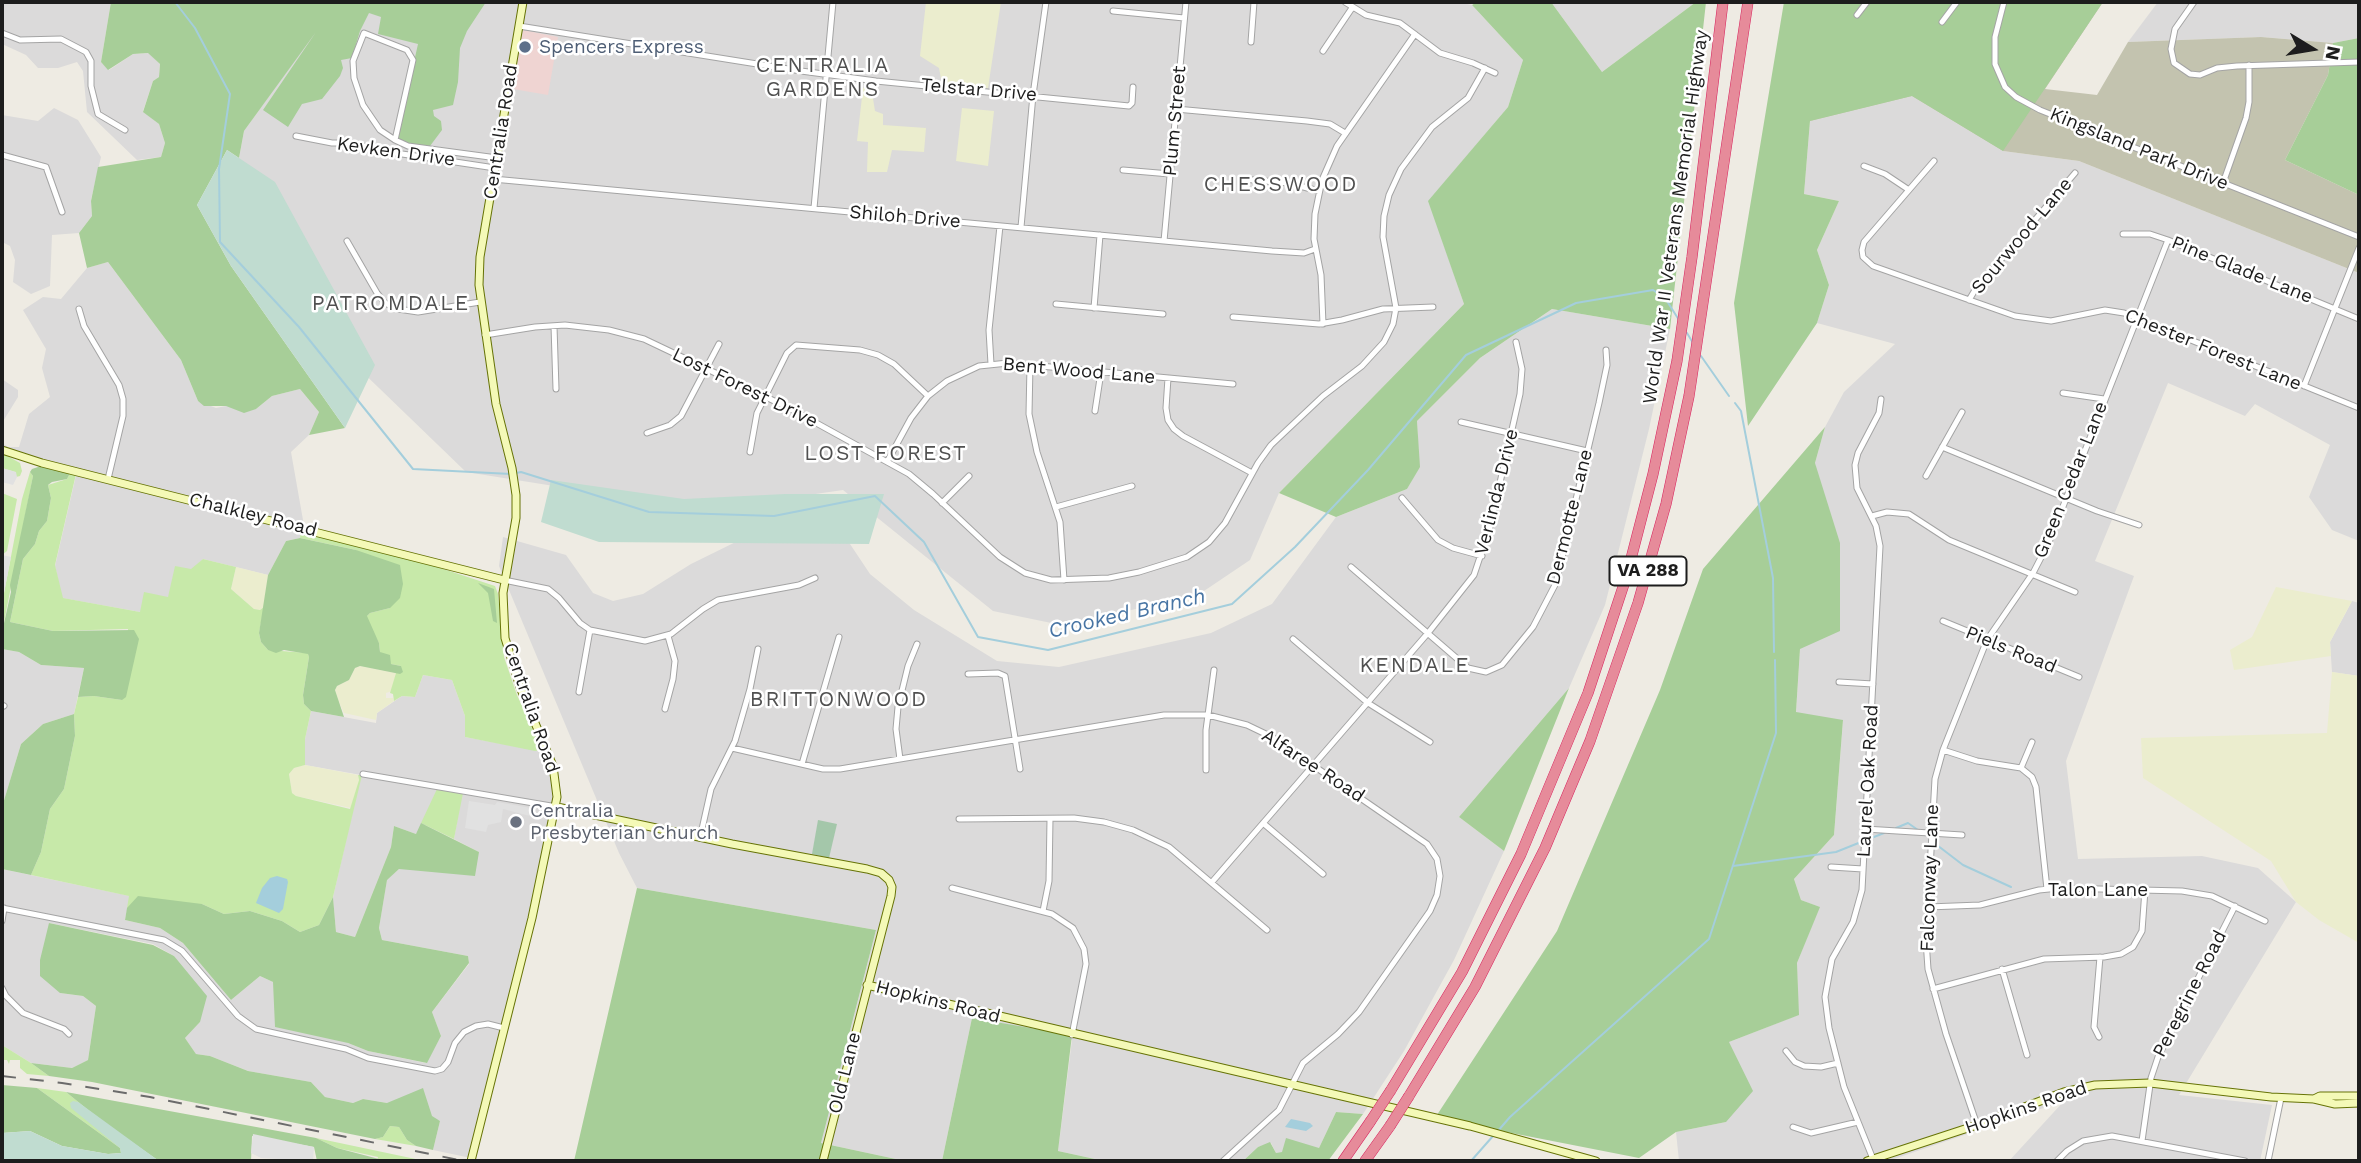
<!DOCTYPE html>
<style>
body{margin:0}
#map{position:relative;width:2361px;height:1163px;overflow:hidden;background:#eeebe3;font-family:"Work Sans",sans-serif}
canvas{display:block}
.frame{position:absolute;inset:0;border:4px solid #1d1d1d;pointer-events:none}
.north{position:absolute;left:2277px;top:14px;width:70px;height:70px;-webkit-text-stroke:5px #fff;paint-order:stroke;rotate:101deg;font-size:19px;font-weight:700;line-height:28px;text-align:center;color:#1d1d1d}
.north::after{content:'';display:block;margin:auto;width:24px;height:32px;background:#1d1d1d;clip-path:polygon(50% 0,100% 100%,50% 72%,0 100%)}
</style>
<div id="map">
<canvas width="2361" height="1163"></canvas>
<div class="frame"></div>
<div class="north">N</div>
</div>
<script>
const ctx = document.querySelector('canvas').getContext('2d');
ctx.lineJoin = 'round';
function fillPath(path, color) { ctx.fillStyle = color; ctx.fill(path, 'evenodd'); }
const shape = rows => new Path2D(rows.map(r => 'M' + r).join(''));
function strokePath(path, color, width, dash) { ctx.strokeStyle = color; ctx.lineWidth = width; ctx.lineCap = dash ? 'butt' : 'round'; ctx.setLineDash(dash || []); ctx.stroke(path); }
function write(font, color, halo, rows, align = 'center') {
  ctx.font = font + ' "Work Sans",sans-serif'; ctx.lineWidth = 5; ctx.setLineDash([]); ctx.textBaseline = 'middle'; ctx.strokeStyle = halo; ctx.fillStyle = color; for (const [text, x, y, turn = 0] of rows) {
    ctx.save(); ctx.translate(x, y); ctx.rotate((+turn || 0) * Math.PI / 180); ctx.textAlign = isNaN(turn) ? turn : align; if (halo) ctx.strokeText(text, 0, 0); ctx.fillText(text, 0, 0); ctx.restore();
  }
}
const residential = shape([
 [2,2,111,2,101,62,109,70,133,54,149,53,160,64,159,77,153,81,143,111,159,124,165,143,161,157,137,160,87,112,83,71,77,62,58,68,38,68,26,55,2,44],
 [337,2,1457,2,1472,5,1523,60,1508,107,1429,201,1464,304,1279,493,1250,560,1201,593,1066,626,993,611,843,490,705,510,466,472,292,304,233,191,244,131],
 [1551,2,1696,2,1602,72],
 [2158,2,2359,2,2359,38,2333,43,2261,37,2128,42],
 [1912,96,2003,151,2079,161,2359,273,2359,541,2332,530,2309,497,2330,445,2255,404,2245,416,2168,383,2095,561,2134,576,2066,761,2078,859,2202,856,2258,868,2296,902,2179,1095,2272,1105,2260,1161,2009,1161,2064,1101,1888,1161,1679,1161,1676,1132,1726,1122,1729,1042,1798,1015,1797,963,1819,907,1801,900,1794,879,1834,835,1843,721,1796,713,1800,649,1822,507,1815,463,1825,427,1844,392,1895,344,1817,323,1829,285,1817,250,1839,201,1804,194,1810,121],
 [54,108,78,120,101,157,91,200,92,216,79,233,52,235,50,286,31,294,13,282,15,260,10,246,2,242,2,115,38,121],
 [108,262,181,360,198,401,216,408,226,406,256,409,272,396,300,389,319,412,309,435,291,452,303,520,300,538,286,541,268,575,203,559,168,597,140,612,62,598,55,566,77,471,2,450,2,443,8,447,19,447,29,414,50,397,42,368,46,349,23,310,43,297,61,299,87,268],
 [1552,309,1670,329,1649,429,1605,605,1569,688,1459,817,1504,851,1454,960,1404,1051,1363,1114,1336,1112,1319,1148,1276,1153,1271,1143,1258,1147,1243,1161,1104,1161,1058,1151,1072,1040,972,1018,942,1161,905,1161,821,1143,876,930,637,888,619,853,499,566,503,537,566,555,593,593,613,601,643,594,691,564,758,531,834,520,870,574,914,610,997,661,1059,667,1211,633,1272,604,1336,517,1407,489,1419,467,1417,421,1480,358],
 [2,379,18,390,18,397,2,423],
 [2352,601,2359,603,2359,676,2332,672,2330,642],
 [2,649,19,652,41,665,84,668,74,714,43,724,21,744,2,807],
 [423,675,452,680,465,716,465,737,540,751,546,749,552,766,556,807,471,1158,433,1150,440,1121,387,1103,363,1099,353,1103,325,1097,311,1082,248,1071,210,1056,196,1054,185,1038,200,1022,174,956,153,944,49,923,60,993,83,996,96,1006,88,1060,72,1068,31,1063,2,1045,2,869,130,896,125,920,160,928,183,943,231,1000,260,976,273,982,348,1043,368,1051,426,1063,441,1036,432,1012,469,964,468,956,382,940,379,928,387,879,399,869,479,852,454,839,462,793,416,834,394,826,391,847,355,937,336,932,333,897,361,775,305,765,305,739,311,711,376,723,377,713,402,696,415,697]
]);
const commercial = shape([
 [523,30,558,37,548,95,513,89]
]);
const construction = shape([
 [1843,2,2103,2,2045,89,2097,95,2128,42,2261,37,2333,43,2328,75,2285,160,2359,195,2359,273,2079,161,2003,151,1912,96,1810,121]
]);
const farmland = shape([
 [926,2,1001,2,988,88,942,84,939,68,920,56],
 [871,86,875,111,883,114,883,125,926,128,924,152,892,150,887,172,867,172,868,142,857,141,863,88],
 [962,108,994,111,988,166,956,161],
 [236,567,268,575,264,607,260,610,254,609,231,589],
 [2276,587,2352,601,2330,642,2331,656,2234,670,2230,650,2252,637],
 [360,666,396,673,392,691,386,693,386,698,393,698,394,701,377,713,376,720,344,713,338,700,335,690,337,686,349,680,355,668],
 [2332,672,2359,676,2359,943,2319,920,2296,902,2271,861,2143,778,2141,738,2327,733],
 [305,765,358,775,359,780,351,808,296,796,292,793,289,774,294,768]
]);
const grass = shape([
 [2,453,20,463,22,471,20,476,16,477,15,472,2,468],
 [30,472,33,476,2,632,2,593,4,593,22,499],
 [70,473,76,474,55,565,63,598,140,612,144,592,168,597,175,566,191,569,203,559,236,567,231,589,254,609,260,610,264,607,259,633,261,642,268,650,308,653,309,657,303,695,304,704,311,711,305,739,305,765,294,768,289,774,292,793,296,796,350,809,359,780,358,775,362,775,333,897,319,925,300,932,282,921,250,911,224,914,202,904,127,908,129,896,31,875,41,852,50,809,64,789,75,736,74,714,78,697,94,696,122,700,128,629,53,631,10,622,23,559,35,544,39,531,47,521,51,498,48,485,67,479],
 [2,493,17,499,7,551,2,555],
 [301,530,416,560,495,586,498,594,504,657,517,695,542,750,535,751,465,737,465,716,452,680,423,675,415,697,402,696,394,701,393,694,390,693,396,673,400,673,401,666,391,664,380,652,379,643,367,622,367,616,370,613,390,608,356,550,300,538],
 [437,789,463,793,454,839,421,823],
 [2,1045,31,1063,49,1076,27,1074,20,1068,20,1060,10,1060,9,1064,7,1060,2,1060],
 [37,1088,66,1092,104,1123,156,1160,121,1153,120,1148],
 [390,1126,399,1127,407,1140,416,1146,375,1139,383,1137],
 [316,1138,425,1161,377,1161,378,1157,337,1148]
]);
const forest = shape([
 [111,2,486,2,467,31,460,48,458,82,453,105,433,110,434,116,441,121,442,130,430,146,409,144,397,138,418,44,378,34,381,17,369,13,360,31,352,58,341,60,343,68,340,76,322,99,302,104,288,127,263,110,316,32,244,131,239,158,227,150,197,205,231,266,345,428,309,435,319,412,300,389,272,396,256,409,244,413,226,406,204,406,198,401,181,360,108,262,87,268,79,233,92,216,91,201,98,167,161,157,165,143,159,124,143,112,153,81,159,77,160,64,148,53,133,54,108,70,101,62],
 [1477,2,1551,2,1602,72,1696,2,1706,2,1670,329,1552,309,1480,358,1417,421,1420,467,1407,489,1336,517,1279,493,1464,304,1428,201,1508,107,1523,60,1472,5],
 [1784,2,2103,2,2003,151,1912,96,1810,121,1804,194,1839,201,1817,250,1829,285,1817,323,1748,426,1734,303],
 [2359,38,2359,195,2285,160,2328,75,2333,43],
 [1825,427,1815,463,1840,543,1840,631,1800,649,1796,712,1843,720,1834,835,1794,879,1801,900,1820,907,1797,963,1799,1015,1729,1042,1753,1091,1726,1122,1676,1132,1639,1158,1435,1118,1557,931,1660,690,1703,569],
 [41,466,70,473,67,479,52,482,48,485,51,498,47,521,39,531,35,544,23,559,10,622,53,631,134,630,139,639,126,697,122,700,94,696,78,697,84,668,41,665,19,652,2,649,2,632,11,592,10,585,33,476,30,472,32,469],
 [300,538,356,550,400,565,403,584,400,598,390,608,370,613,367,616,379,643,380,652,390,655,391,664,401,666,403,672,400,674,360,666,355,668,349,680,337,686,335,690,344,717,311,711,304,704,303,695,309,657,308,654,284,650,276,653,268,650,261,642,259,633,268,575,286,541],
 [478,583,494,589,497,623,493,621,488,593],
 [1569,688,1504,851,1459,817],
 [74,714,75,736,64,789,50,809,41,852,31,875,2,869,2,807,21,744,43,724],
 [421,823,479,852,475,876,399,869,387,880,379,928,382,940,468,956,469,963,432,1012,441,1036,427,1063,368,1051,348,1043,275,1027,273,982,260,976,231,1000,183,943,160,928,125,920,127,908,138,896,202,904,224,914,250,911,282,921,300,932,319,925,333,897,336,932,355,937,391,847,394,826,416,834],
 [637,888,876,930,821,1143,905,1161,574,1161],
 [49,923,153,945,174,956,207,996,200,1022,185,1038,196,1054,210,1056,248,1071,311,1082,325,1097,353,1103,363,1099,387,1103,423,1088,432,1116,440,1121,433,1150,416,1146,407,1140,399,1127,390,1126,383,1137,375,1139,92,1082,49,1076,31,1063,72,1068,88,1060,96,1006,83,996,60,993,40,976,40,960],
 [972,1018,1072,1035,1058,1151,1104,1161,942,1161],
 [2,1085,37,1088,120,1148,121,1153,108,1154,62,1146,30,1131,2,1133],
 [66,1092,316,1138,337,1148,379,1159,377,1161,317,1161,314,1147,252,1136,251,1161,159,1161,104,1123],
 [1336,1112,1363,1114,1328,1161,1243,1161,1258,1147,1270,1142,1276,1153,1282,1152,1286,1138,1319,1148]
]);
const wetland = shape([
 [227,150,275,182,375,365,345,428,231,266,197,205],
 [551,480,684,499,785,494,884,494,869,544,599,542,541,522],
 [73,1101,78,1102,159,1161,2,1161,2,1133,30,1131,62,1146,108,1154,121,1153,120,1148,71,1108,70,1103]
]);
const cemetery = shape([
 [818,820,837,824,829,858,812,854]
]);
const parking = shape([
 [2,468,16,472,17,477,13,485,2,482],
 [2,555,11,557,4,593,2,593],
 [469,801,495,805,497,802,531,808,530,816,503,809,501,822,488,825,486,832,465,828],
 [253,1134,314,1147,313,1161,261,1158,251,1153]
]);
const water = shape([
 [277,876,287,879,288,882,283,909,279,913,256,903,262,888,270,878],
 [1291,1119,1310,1123,1313,1126,1306,1131,1285,1127]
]);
const stream = shape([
 [175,2,195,28,230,94,219,169,220,242,299,327,413,469,511,474],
 [1687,333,1693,343],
 [1701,356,1729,396],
 [1735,403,1741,411,1773,578,1774,652],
 [516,473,521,472,649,512,774,516,875,496,924,542,978,637,1048,650,1232,604,1295,547,1368,470,1466,355,1576,303,1653,290,1665,298,1679,320],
 [1896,828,1908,823,1918,830],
 [1869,839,1884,833],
 [1933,842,1963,865,2011,887],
 [1733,866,1836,852,1861,842],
 [1497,1132,1510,1117,1709,939,1776,733,1775,660],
 [1471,1161,1493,1136]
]);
const street = shape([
 [1345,2,1366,15,1400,23,1440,53,1473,63,1495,73],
 [2004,2,1995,37,1995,64,2005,87,2016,97,2040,110,2359,237],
 [2194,2,2175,29,2171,49,2174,63,2190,74,2200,75,2217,68,2237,66,2359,62],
 [1113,11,1184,18],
 [1857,15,1867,2],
 [1942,22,1957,2],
 [519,26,801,71,876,81,1129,106,1132,103,1133,87],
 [2,33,20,40,61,39,86,52,91,61,91,86,98,114,125,130],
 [1251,42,1254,2],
 [1323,51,1352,8],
 [1176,109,1307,121,1330,124,1345,133],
 [296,136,332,143,350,143,389,152,495,168],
 [395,140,413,60,407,50,364,33,353,61,354,78,363,105,380,130,395,140,408,146,497,158],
 [2,155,46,167,62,212],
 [1934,161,1864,242,1862,250,1863,257,1873,266,2015,316,2051,321,2105,310,2124,313,2359,408],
 [1864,166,1885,174,1909,190],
 [1123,170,1170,174],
 [493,179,1272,251,1304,253,1315,249],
 [1242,179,1288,183,1319,191],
 [2223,183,2246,118,2249,102,2249,65],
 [814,208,833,2],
 [1021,227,1033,95,1046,2],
 [2123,234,2150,234,2168,240,2359,319],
 [347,241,377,293,385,303,398,309,418,312,480,302],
 [1164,241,1186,2],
 [1969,300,1975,290,2075,173],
 [1056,304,1163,314],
 [1094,308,1100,235],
 [79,309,84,326,119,385,123,399,123,416,108,479],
 [1233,317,1319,324,1342,320,1383,309,1433,307],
 [1323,324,1321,275,1314,239,1315,214,1322,180,1337,146,1415,34],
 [554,326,556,389],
 [485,335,535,327,565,325,609,330,644,339,789,408,909,474,933,494,1000,557,1025,573,1051,580,1109,578,1139,572,1187,557,1209,542,1225,523,1258,463,1271,445,1323,396,1362,366,1384,342,1393,324,1396,308,1383,237,1384,216,1389,195,1401,169,1432,127,1468,98,1485,68],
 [991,364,989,330,1000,226],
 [1030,365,1029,414,1037,452,1060,522,1064,580],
 [1168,378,1166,408,1168,420,1174,429,1183,436,1252,473],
 [2304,386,2359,248],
 [2063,393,2104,399],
 [1095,411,1101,372],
 [1461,422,1587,451],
 [647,433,670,425,681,416,719,344],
 [1942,447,2097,511,2139,525],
 [750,452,757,413,787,353,796,345,860,350,878,355,894,364,928,396],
 [887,462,911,418,928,396,947,381,979,366,1008,363,1233,384],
 [1926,476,1962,412],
 [1402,498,1438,540,1453,548,1482,556],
 [942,503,969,476],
 [1056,507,1132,486],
 [1872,516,1887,512,1909,514,1949,540,2075,592],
 [1351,567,1468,668,1486,672,1502,665,1533,627,1556,583,1599,403,1607,365,1606,350],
 [504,580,548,589,559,598,580,623,590,630,645,641,671,634,703,609,718,600,799,585,815,578],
 [1943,621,2079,677],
 [1293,639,1368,703,1430,742],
 [968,674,998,673,1005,676,1020,769],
 [1839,682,1873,684],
 [579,692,590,630],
 [2,705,4,706],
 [665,709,673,679,675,661,668,636],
 [732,748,823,769,840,769,1164,715,1208,715,1247,725,1272,737,1427,844,1437,859,1440,876,1437,895,1430,911,1359,1012,1338,1034,1303,1063,1279,1110,1223,1161],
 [1943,750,1977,761,2021,768,2032,777,2036,787,2047,889],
 [900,759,896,729,898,707,908,666,917,644],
 [802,764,839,637],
 [2021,768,2032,742],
 [1206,770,1206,730,1214,670],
 [363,774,557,807],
 [959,819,1074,818,1104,822,1133,830,1169,847,1267,930],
 [1263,823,1323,874],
 [1865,829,1962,835],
 [700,838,711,789,735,741,750,689,758,649],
 [1831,867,1863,869],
 [1212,882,1428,633,1474,575,1490,527,1520,394,1522,369,1516,342],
 [952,888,1052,914,1073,928,1084,949,1086,964,1072,1035],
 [1928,907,1980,905,2039,890,2059,888,2182,891,2212,896,2265,921],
 [2,908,164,940,182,951,238,1016,256,1029,346,1049,368,1058,435,1071,442,1069,448,1062,455,1043,464,1032,476,1026,488,1024,504,1028],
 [1043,911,1049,881,1050,819],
 [2,921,4,908],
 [2002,969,2027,1055],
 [2,988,6,996,23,1013,64,1029,69,1034],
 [1933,989,2044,959,2104,957,2121,954,2133,947,2142,931,2145,890],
 [2099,1037,2094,1027,2100,957],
 [1786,1051,1795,1062,1804,1066,1821,1067,1838,1063],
 [1977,1125,1946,1034,1928,969,1926,940,1935,779,1943,750,1987,640,2033,573,2049,542,2168,240],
 [1793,1127,1811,1133,1858,1122],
 [2142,1141,2151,1078,2158,1057,2235,906],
 [1873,1159,1844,1087,1829,1028,1825,997,1832,959,1853,922,1862,890,1880,546,1876,526,1857,488,1855,465,1858,453,1879,413,1881,399],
 [2057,1161,2067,1151,2083,1141,2112,1136,2245,1161],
 [2268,1161,2281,1098]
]);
const secondary = shape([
 [2,450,42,463,504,580],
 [557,807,732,844,867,869,881,873,889,880,892,887,891,896,823,1161],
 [867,985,1470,1126,1596,1161],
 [2314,1099,2320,1096,2359,1096],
 [471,1161,532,918,557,797,553,766,520,687,505,638,503,593,516,518,516,495,512,468,496,404,479,285,480,257,523,2],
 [1867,1161,1977,1125,2064,1092,2095,1085,2150,1083,2271,1097,2314,1099,2335,1104,2359,1103]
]);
const highway = shape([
 [1391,1090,1462,972,1521,854,1588,693,1626,578,1653,474,1677,361,1692,257,1723,2],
 [1409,1096,1475,987,1545,848,1590,741,1638,603,1666,504,1689,396,1748,2],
 [1343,1161,1370,1122],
 [1365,1161,1390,1126]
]);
const rail = shape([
 [2,1076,62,1083,150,1097,464,1161]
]);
const highwayBridge = shape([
 [1370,1122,1391,1090],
 [1390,1126,1409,1096]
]);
const markers = [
 [525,47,7,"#5c6f8a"],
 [516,822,7,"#6b7280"]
];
const shields = [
 [1648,571,77]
];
const shieldNames = [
 ["VA 288",1648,571]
];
const serviceNames = [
 ["Spencers Express",539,47]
];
const streetNames = [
 ["Telstar Drive",979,90,5],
 ["Plum Street",1175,121,-85],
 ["Centralia Road",501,132,-81],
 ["Kingsland Park Drive",2139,149,22],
 ["Kevken Drive",396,152,8],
 ["Shiloh Drive",905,217,5],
 ["World War II Veterans Memorial Highway",1676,217,-82],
 ["Sourwood Lane",2022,236,-50],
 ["Pine Glade Lane",2242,270,22],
 ["Chester Forest Lane",2213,350,22],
 ["Bent Wood Lane",1079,371,5],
 ["Lost Forest Drive",745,388,26],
 ["Green Cedar Lane",2071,480,-68],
 ["Verlinda Drive",1497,492,-76],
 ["Chalkley Road",253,515,14],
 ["Dermotte Lane",1570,517,-76],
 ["Piels Road",2011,650,22],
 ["Centralia Road",531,708,71],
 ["Alfaree Road",1313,766,33],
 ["Laurel Oak Road",1868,781,-87],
 ["Falconway Lane",1930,878,-88],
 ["Talon Lane",2098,890],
 ["Peregrine Road",2190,994,-63],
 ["Hopkins Road",938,1002,14],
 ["Old Lane",845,1073,-76],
 ["Hopkins Road",2026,1108,-19]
];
const worshipNames = [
 ["Centralia",530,811],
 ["Presbyterian Church",530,833]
];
const neighbourhoodNames = [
 ["CENTRALIA",823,66],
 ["GARDENS",823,90],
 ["CHESSWOOD",1281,185],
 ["PATROMDALE",391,304],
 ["LOST FOREST",886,454],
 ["KENDALE",1415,666],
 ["BRITTONWOOD",839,700]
];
const waterNames = [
 ["Crooked Branch",1127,614,-13]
];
fillPath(residential, '#dbdada');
fillPath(commercial, '#efd4d2');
fillPath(construction, '#c3c3af');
fillPath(farmland, '#ebedce');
fillPath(grass, '#c7e9a9');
fillPath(forest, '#a7ce98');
fillPath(wetland, '#c0dcd0');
fillPath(cemetery, '#a4c7aa');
fillPath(parking, '#e1e1e1');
fillPath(water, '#a4cedc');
strokePath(stream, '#a4cedc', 2);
strokePath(street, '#a4a4a4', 7);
strokePath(secondary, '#667306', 9);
strokePath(highway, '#d8255f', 11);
strokePath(street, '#fff', 5);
strokePath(secondary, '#f4f9b7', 7);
strokePath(highway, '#e68b9a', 10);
strokePath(rail, '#6b6b6b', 2, [14, 14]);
strokePath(highwayBridge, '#d8255f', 11, []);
strokePath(highwayBridge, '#e68b9a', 10);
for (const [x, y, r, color] of markers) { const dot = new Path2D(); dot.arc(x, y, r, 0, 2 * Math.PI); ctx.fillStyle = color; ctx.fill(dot); strokePath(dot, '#fff', 2.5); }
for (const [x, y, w] of shields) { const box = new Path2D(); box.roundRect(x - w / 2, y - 14.5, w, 29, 5); ctx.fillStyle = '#fff'; ctx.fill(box); strokePath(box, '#1d1d1d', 2); }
write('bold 18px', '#1d1d1d', null, shieldNames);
write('19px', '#4e5e75', '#fff', serviceNames, 'left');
write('19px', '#1d1d1d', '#fff', streetNames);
write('19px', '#5b616d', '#fff', worshipNames, 'left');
ctx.letterSpacing = '2px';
write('21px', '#505050', '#fff', neighbourhoodNames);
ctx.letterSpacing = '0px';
write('italic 21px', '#4875a4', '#fff', waterNames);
</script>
